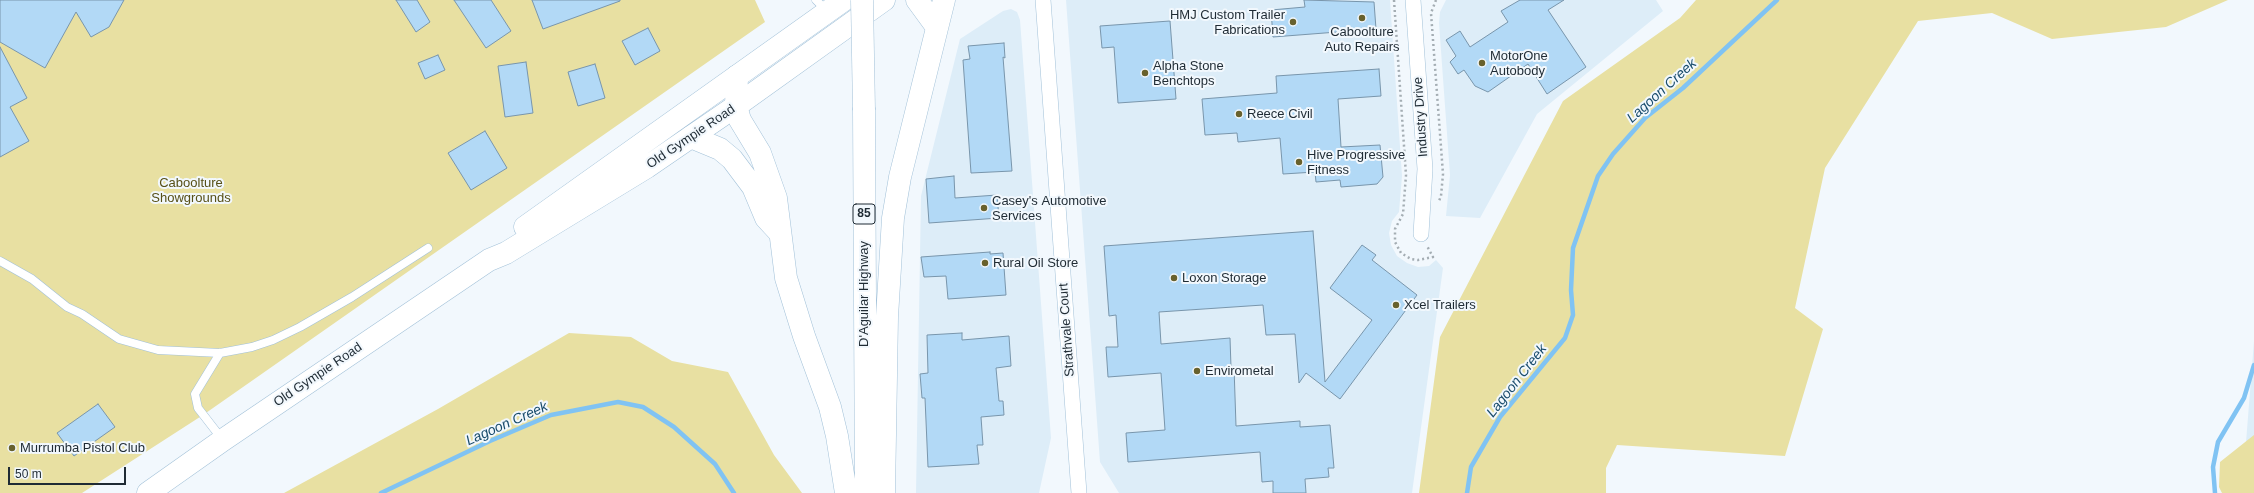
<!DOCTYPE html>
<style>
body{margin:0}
#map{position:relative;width:2254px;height:493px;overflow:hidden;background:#f2f8fd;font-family:Helvetica,sans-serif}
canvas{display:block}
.scale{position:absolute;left:8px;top:467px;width:118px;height:18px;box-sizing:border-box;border:2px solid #1f2b34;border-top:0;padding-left:5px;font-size:12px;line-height:14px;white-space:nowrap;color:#1f2b34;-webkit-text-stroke:3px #f2f8fd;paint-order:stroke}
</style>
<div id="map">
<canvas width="2254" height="493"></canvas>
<div class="scale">50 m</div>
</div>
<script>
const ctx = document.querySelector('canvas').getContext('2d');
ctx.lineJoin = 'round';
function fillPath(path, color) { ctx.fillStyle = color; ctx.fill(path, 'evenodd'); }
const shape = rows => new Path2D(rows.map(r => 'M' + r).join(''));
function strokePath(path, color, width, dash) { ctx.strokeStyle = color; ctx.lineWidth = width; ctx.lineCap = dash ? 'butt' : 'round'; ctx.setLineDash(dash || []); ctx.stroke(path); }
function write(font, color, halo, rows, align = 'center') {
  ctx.font = font + ' Helvetica,sans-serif'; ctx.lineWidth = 4; ctx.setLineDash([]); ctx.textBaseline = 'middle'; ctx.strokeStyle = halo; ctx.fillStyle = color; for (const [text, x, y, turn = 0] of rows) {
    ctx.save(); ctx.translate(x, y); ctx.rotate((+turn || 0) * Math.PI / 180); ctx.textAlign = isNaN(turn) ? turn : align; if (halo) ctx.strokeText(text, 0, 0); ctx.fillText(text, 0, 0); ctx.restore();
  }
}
const built = shape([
 [1066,0,1390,0,1402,176,1399,212,1392,221,1389,233,1391,245,1397,256,1407,263,1418,267,1429,266,1436,260,1443,268,1412,493,1119,493,1100,462],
 [1446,0,1656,0,1663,11,1537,114,1480,218,1446,216,1450,175,1439,23,1440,12],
 [1011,9,1017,12,1020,20,1051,438,1039,493,916,493,921,196,960,39,1003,11],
 [2254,341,2254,493,2242,493]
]);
const green = shape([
 [0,0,755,0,765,22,203,415,82,493,0,493],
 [1696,0,2228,0,2166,27,2052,39,1992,13,1918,21,1825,168,1795,308,1823,329,1785,456,1617,445,1606,468,1606,493,1419,493,1440,337,1563,101,1680,18],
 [569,333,631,337,672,361,728,372,774,455,802,493,284,493,438,409],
 [2254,435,2254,493,2222,493,2219,487,2220,462]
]);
const stream = shape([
 [381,493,490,441,551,415,618,402,643,407,674,427,715,464,734,493],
 [1467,493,1471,467,1500,417,1565,338,1573,315,1571,290,1573,248,1598,176,1613,154,1645,118,1683,88,1777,0],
 [2215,493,2213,467,2218,442,2244,398,2254,365]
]);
const building = shape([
 [0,0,124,0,109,27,91,37,76,12,45,68,0,42,0,0],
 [396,0,417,0,430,22,416,32,396,0],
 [454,0,491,0,511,31,486,48,454,0],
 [532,0,620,0,620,1,543,29,532,0],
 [1304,0,1374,2,1376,29,1273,37,1271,10,1305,7,1304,0],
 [1520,0,1564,0,1548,10,1586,67,1547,94,1528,64,1488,92,1475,86,1464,70,1458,74,1450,62,1456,56,1446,40,1460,31,1470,47,1508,22,1501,11,1520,0],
 [1170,21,1176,99,1118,103,1114,47,1102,48,1100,26,1170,21],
 [648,28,660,51,635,65,622,41,648,28],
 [1004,43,1005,58,1003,57,1012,171,971,173,963,60,970,59,968,46,1004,43],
 [0,47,27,98,10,107,29,141,0,157,0,47],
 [438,55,445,70,425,79,418,63,438,55],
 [526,62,533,113,505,117,498,66,526,62],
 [595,64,605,98,578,106,568,72,595,64],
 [1379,69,1381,96,1338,99,1341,147,1380,145,1383,177,1377,184,1341,187,1340,180,1316,182,1315,172,1283,174,1280,138,1238,142,1237,133,1205,135,1202,99,1277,93,1276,76,1379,69],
 [485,131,507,168,471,190,448,153,485,131],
 [954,176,955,198,997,195,999,218,929,223,926,179,954,176],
 [1313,231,1325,382,1372,320,1330,288,1362,245,1376,255,1372,260,1417,295,1340,399,1306,373,1299,383,1295,334,1266,335,1263,305,1159,312,1161,344,1230,338,1231,367,1234,367,1236,426,1300,421,1300,427,1330,425,1334,468,1328,468,1329,477,1305,479,1306,493,1273,493,1273,481,1262,482,1260,452,1128,462,1126,433,1165,430,1161,373,1108,377,1106,347,1118,347,1116,315,1109,316,1104,246,1313,231],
 [990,252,990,254,1003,253,1006,295,948,299,946,276,924,277,921,257,990,252],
 [962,333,962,340,1009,336,1011,366,996,368,999,401,1003,401,1004,415,981,417,983,445,977,445,979,464,928,467,925,398,922,398,920,374,928,373,927,335,962,333],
 [98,404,115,427,74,456,57,433,98,404]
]);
const path = shape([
 [1394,0,1406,175,1403,214,1395,229,1395,242,1401,253,1411,259,1418,260,1433,257,1427,246],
 [1436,0,1431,13,1443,174,1441,196,1439,201]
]);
const lane = shape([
 [816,0,827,11],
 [0,261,32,279,67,307,82,314,119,339,158,350,220,353,252,347,273,340,300,327,352,297,428,248],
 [220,353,195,394,198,408,222,439]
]);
const street = shape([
 [1043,0,1079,493],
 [1413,0,1425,169,1421,234]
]);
const secondary = shape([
 [525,227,844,0],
 [148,493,223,440,489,260,506,253,647,167,736,106,884,0]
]);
const highway = shape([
 [917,0,936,26],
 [737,76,736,106,740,120,760,153,776,198,786,278,804,336,830,407,837,436,846,493],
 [864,110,866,493],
 [691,137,720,149,732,159,753,187,766,218,778,231],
 [884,493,887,317,893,218,900,177,944,0]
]);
const highwayBridge = shape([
 [862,0,864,110]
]);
const markers = [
 [1362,18,4,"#68612d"],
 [1293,22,4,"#68612d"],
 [1482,63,4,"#68612d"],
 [1145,73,4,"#68612d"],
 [1239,114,4,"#68612d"],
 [1299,162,4,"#68612d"],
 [984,208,4,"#68612d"],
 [985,263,4,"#68612d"],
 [1174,278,4,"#68612d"],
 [1396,305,4,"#68612d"],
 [1197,371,4,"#68612d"],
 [12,448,4,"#68612d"]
];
const shields = [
 [864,214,22]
];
const shieldNames = [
 ["85",864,214]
];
const poiNames = [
 ["HMJ Custom Trailer",1285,15,"right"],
 ["Fabrications",1285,30,"right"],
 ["Caboolture",1362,32,"center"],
 ["Auto Repairs",1362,47,"center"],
 ["MotorOne",1490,56],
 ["Autobody",1490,71],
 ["Alpha Stone",1153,66],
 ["Benchtops",1153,81],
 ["Reece Civil",1247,114],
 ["Hive Progressive",1307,155],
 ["Fitness",1307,170],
 ["Casey's Automotive",992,201],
 ["Services",992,216],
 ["Rural Oil Store",993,263],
 ["Loxon Storage",1182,278],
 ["Xcel Trailers",1404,305],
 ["Envirometal",1205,371],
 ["Murrumba Pistol Club",20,448]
];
const streetNames = [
 ["Industry Drive",1421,117,-94],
 ["Old Gympie Road",691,137,-34],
 ["D'Aguilar Highway",864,294,-90],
 ["Strathvale Court",1067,330,-94],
 ["Old Gympie Road",318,375,-34]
];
const parkNames = [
 ["Caboolture",191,183],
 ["Showgrounds",191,198]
];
const waterNames = [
 ["Lagoon Creek",1662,91,-42],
 ["Lagoon Creek",1517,381,-52],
 ["Lagoon Creek",507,424,-24]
];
fillPath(built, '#ddedf8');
fillPath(green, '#e8e0a2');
strokePath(stream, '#80c3f3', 4.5);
fillPath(building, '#b2d9f6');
strokePath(building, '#7996ac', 1);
strokePath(lane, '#a2c1d8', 9);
strokePath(street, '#a2c1d8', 16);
strokePath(secondary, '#a2c1d8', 23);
strokePath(highway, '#a2c1d8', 23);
strokePath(path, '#a4adb3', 2.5, [2, 3]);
strokePath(lane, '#fff', 8);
strokePath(street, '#fff', 15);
strokePath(secondary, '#fff', 22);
strokePath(highway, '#fff', 22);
strokePath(highwayBridge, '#a2c1d8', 23, []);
strokePath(highwayBridge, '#fff', 22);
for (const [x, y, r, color] of markers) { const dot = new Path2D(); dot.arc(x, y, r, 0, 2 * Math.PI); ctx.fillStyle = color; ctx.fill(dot); strokePath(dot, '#f2f8fd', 1.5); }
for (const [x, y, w] of shields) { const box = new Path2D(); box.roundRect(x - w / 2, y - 10, w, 20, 3); ctx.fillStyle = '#f2f8fd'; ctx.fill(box); strokePath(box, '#1f2b34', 1); }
write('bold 12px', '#1f2b34', null, shieldNames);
write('13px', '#1f2b34', '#f2f8fd', poiNames, 'left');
write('13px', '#1f2b34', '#f2f8fd', streetNames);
write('13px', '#575017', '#f2f8fd', parkNames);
write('italic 14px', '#184b6b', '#f2f8fd', waterNames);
</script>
